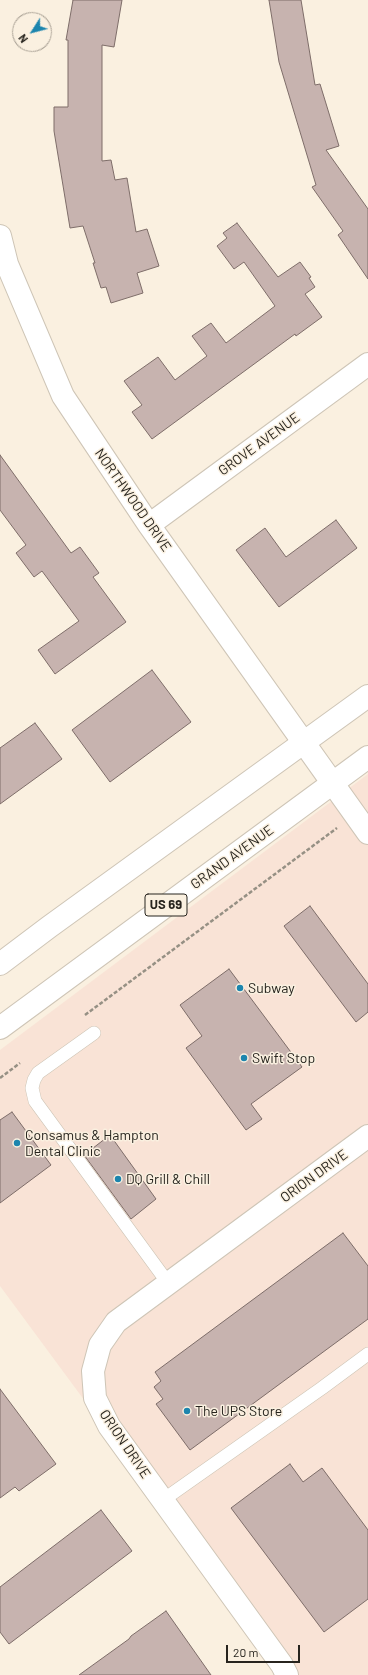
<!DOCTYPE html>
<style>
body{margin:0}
#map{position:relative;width:368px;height:1675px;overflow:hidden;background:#faf0e0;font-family:Barlow,sans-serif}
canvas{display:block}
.north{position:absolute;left:12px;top:12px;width:40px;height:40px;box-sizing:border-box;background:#faf0e0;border:1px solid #a69e92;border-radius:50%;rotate:234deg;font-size:11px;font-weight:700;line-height:16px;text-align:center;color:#27241e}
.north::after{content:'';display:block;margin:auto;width:14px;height:18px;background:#1c85ae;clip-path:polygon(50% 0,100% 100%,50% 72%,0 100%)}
.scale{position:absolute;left:226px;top:1645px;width:74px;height:18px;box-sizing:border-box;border:2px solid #27241e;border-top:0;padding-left:5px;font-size:12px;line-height:14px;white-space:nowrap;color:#27241e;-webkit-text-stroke:3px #faf0e0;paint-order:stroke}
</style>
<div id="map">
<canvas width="368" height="1675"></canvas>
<div class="north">N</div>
<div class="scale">20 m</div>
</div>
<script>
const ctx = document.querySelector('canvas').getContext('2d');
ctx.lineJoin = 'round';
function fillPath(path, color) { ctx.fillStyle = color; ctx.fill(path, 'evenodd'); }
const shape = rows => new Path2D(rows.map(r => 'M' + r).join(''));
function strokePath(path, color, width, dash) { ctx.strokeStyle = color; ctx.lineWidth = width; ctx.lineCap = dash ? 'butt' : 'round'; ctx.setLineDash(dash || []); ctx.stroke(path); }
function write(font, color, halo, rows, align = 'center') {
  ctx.font = font + ' Barlow,sans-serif'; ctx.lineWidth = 3; ctx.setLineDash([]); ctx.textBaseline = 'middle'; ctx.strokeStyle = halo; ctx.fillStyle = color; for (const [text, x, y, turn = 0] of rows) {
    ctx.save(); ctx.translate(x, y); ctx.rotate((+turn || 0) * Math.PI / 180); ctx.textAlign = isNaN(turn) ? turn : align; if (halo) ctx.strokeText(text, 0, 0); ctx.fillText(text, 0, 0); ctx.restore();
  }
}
const commercial = shape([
 [368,774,368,1675,287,1675,0,1286,0,1050]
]);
const building = shape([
 [73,0,122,0,114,47,102,45,102,161,111,160,115,180,127,178,136,232,147,229,159,266,137,273,143,293,111,303,106,287,101,288,93,263,95,263,83,226,70,228,54,131,54,107,68,107,68,40,66,40,73,0],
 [269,0,301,0,315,85,320,84,339,146,326,150,368,209,368,279,338,235,343,231,312,187,316,185,279,62,269,0],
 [237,223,278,277,300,262,311,277,309,278,315,287,305,294,322,317,296,336,295,334,152,439,132,412,142,405,124,381,158,357,175,380,207,356,192,336,211,323,226,343,275,306,244,262,234,269,217,246,227,238,223,233,237,223],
 [0,455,71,553,80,547,99,573,93,577,126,622,55,674,38,650,79,621,42,571,34,577,16,553,26,545,0,510,0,455],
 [336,520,357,548,279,607,236,550,265,528,286,557,336,520],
 [152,670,191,722,110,782,72,730,152,670],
 [35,723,62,759,0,804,0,748,35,723],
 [310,906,368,984,368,1012,356,1022,284,926,310,906],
 [229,969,302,1067,251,1104,262,1119,246,1130,186,1048,202,1036,180,1005,229,969],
 [12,1112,51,1165,0,1203,0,1120,12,1112],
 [110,1135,156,1199,131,1219,84,1155,110,1135],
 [343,1233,368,1266,368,1319,190,1450,156,1404,163,1399,154,1387,161,1381,155,1372,343,1233],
 [0,1389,56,1464,19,1491,15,1487,0,1498,0,1389],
 [290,1464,303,1482,322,1468,368,1530,368,1599,324,1632,231,1508,290,1464],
 [101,1510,132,1551,9,1644,0,1632,0,1587,101,1510],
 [166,1611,211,1675,79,1675,129,1639,131,1636,166,1611]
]);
const path = shape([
 [85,1015,337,828],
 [0,1078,20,1063]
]);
const service = shape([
 [94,1033,38,1073,34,1080,32,1088,35,1101,168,1283],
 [163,1500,322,1388,368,1354]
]);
const minor = shape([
 [0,236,7,264,63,396,149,525,368,833],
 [149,525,368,364],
 [287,1675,282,1665,109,1426,95,1398,93,1371,100,1345,116,1322,368,1136]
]);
const primary = shape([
 [0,964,49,927,368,696],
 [0,1028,368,757]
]);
const markers = [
 [240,988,4,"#1c85ae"],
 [244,1058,4,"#1c85ae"],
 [17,1143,4,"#1c85ae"],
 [118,1179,4,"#1c85ae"],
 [187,1411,4,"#1c85ae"]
];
const shields = [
 [166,905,42]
];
const shieldNames = [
 ["US 69",166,905]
];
const streetNames = [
 ["GROVE AVENUE",259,444,-36],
 ["NORTHWOOD DRIVE",133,500,55],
 ["GRAND AVENUE",232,857,-36],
 ["ORION DRIVE",314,1176,-36],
 ["ORION DRIVE",125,1444,56]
];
const poiNames = [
 ["Subway",248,988],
 ["Swift Stop",252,1058],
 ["Consamus & Hampton",25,1135],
 ["Dental Clinic",25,1151],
 ["DQ Grill & Chill",126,1179],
 ["The UPS Store",195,1411]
];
fillPath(commercial, '#f9e3d6');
fillPath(building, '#c7b3af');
strokePath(building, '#7e6d69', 1);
strokePath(service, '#cec5b6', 14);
strokePath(minor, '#cec5b6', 24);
strokePath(primary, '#cec5b6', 24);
strokePath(path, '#969084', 2.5, [4, 2]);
strokePath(service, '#fff', 13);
strokePath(minor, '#fff', 22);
strokePath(primary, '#fff', 22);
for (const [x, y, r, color] of markers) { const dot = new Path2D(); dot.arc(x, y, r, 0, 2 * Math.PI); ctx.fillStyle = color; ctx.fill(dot); strokePath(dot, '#faf0e0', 1.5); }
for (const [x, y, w] of shields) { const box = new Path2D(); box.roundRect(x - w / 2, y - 11, w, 22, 3); ctx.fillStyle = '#faf0e0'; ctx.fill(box); strokePath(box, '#27241e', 1); }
write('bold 13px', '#27241e', null, shieldNames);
write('14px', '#27241e', '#faf0e0', streetNames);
write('14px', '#27241e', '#faf0e0', poiNames, 'left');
</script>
